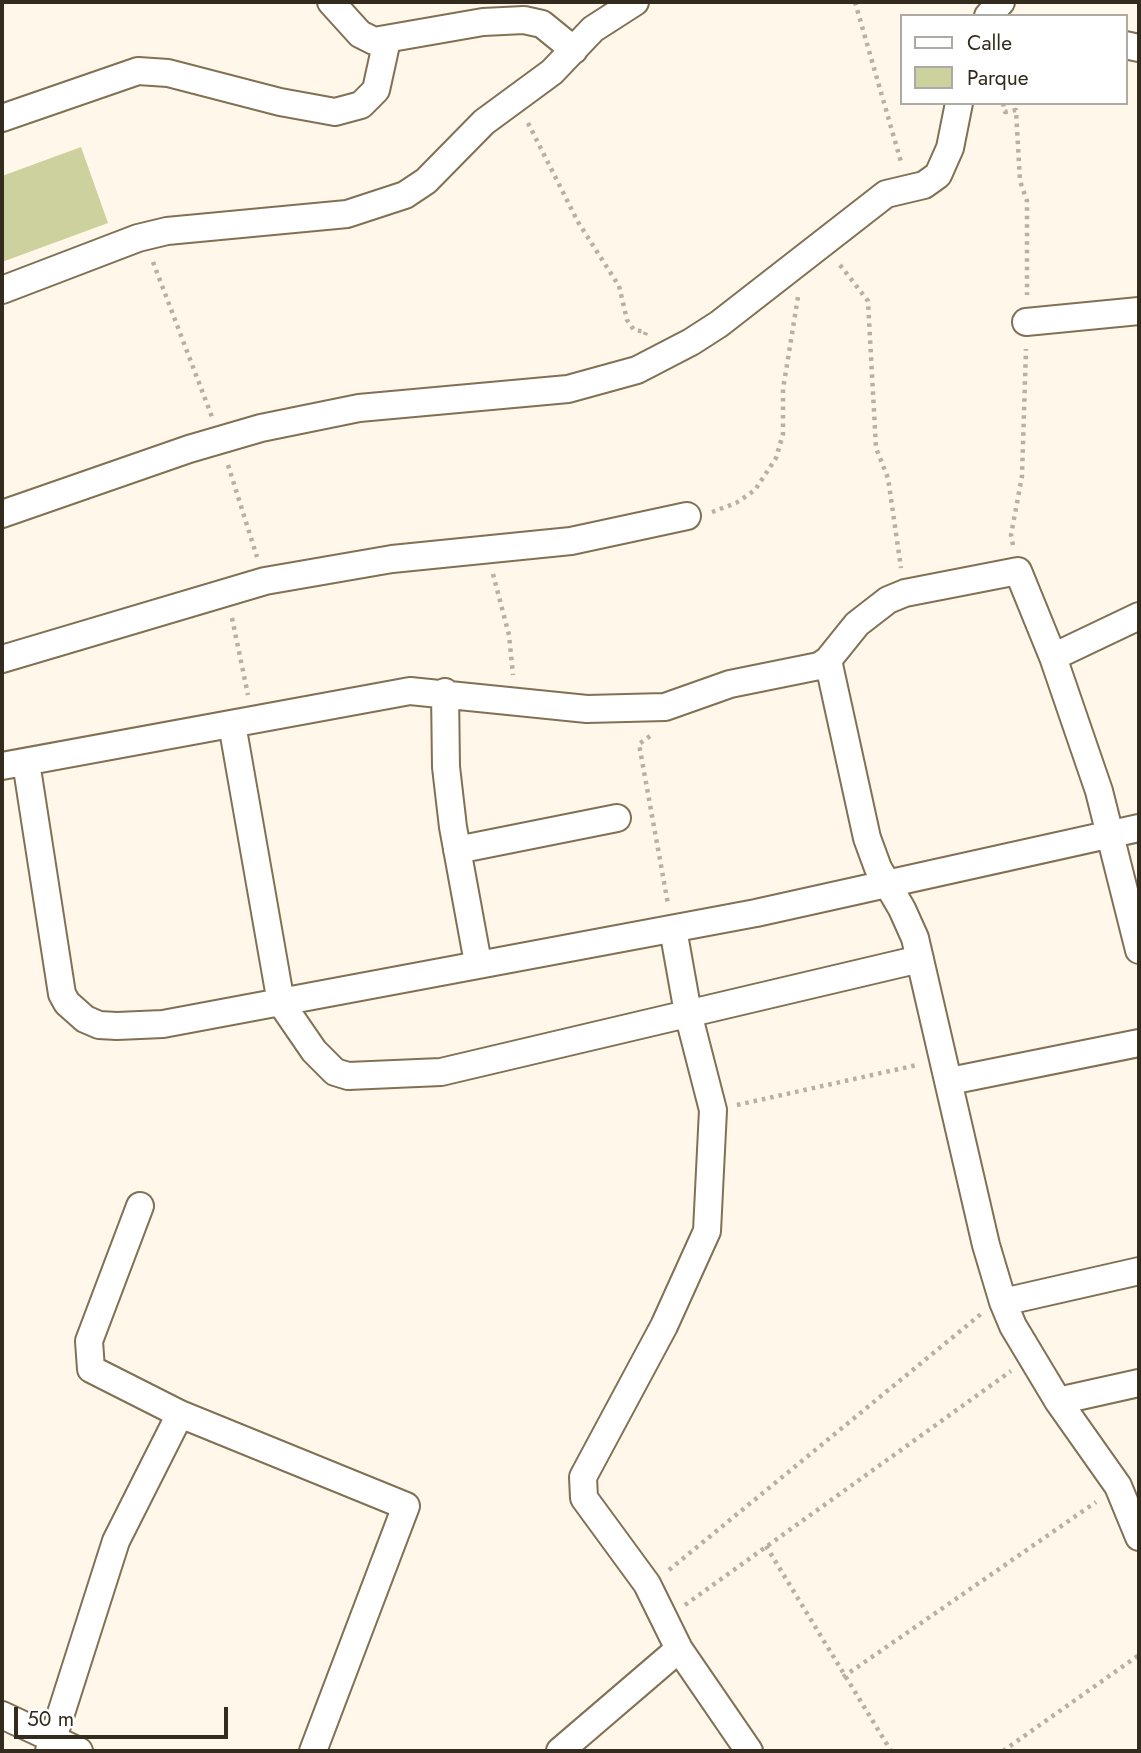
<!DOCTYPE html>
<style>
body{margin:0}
#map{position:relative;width:1141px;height:1753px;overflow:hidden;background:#fef7ea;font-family:Jost,sans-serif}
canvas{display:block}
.frame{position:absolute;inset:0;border:4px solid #322b1e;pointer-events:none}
.legend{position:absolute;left:900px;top:14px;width:228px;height:91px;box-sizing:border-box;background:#fff;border:2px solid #adaaa5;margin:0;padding:9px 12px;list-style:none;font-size:21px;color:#322b1e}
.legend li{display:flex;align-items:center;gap:14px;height:35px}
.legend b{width:35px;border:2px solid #adaaa5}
.scale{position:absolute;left:14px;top:1707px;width:214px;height:32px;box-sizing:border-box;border:4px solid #322b1e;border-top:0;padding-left:9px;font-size:21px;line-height:24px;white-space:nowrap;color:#322b1e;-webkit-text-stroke:5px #fff;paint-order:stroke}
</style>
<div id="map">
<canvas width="1141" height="1753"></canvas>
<div class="frame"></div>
<ul class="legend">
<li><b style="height:9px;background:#fff"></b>Calle</li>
<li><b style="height:19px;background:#cdd19d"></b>Parque</li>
</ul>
<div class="scale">50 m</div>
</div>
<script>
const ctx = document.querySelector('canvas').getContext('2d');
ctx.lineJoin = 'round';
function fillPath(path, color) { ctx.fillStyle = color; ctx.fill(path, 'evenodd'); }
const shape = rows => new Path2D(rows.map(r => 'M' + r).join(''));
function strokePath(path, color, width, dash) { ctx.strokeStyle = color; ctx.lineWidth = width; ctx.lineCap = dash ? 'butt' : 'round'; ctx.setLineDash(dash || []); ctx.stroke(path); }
const green = shape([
 [81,147,108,223,2,262,2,176]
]);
const path = shape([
 [855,2,901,162],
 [1003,103,1005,112,1016,110,1020,181,1027,201,1027,295],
 [528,123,578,222,619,286,627,320,634,330,646,332,645,335],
 [153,262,212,417],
 [840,265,868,301,876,448,888,478,901,568],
 [228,465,257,557],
 [712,512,736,503,755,490,776,458,783,434,783,389,798,297],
 [1013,545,1011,535,1022,476,1026,349],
 [493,574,509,635,513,675],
 [232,618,248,695],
 [650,736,639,744,668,904],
 [737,1105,917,1065],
 [766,1546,891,1751],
 [669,1570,981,1314],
 [685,1605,1011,1371],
 [843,1677,1096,1502],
 [1003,1751,1139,1655]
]);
const minor = shape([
 [331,2,360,34,374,41,483,22,524,20,542,24,574,50],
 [988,16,1001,2],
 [1125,45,1139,48],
 [2,118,138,71,168,73,280,102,335,112,361,105,376,90,387,40],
 [2,290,138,238,167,231,347,214,405,195,426,181,484,122,552,72,593,29,635,2],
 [1026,322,1139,311],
 [2,514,189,449,261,428,359,408,568,389,637,370,691,342,719,324,886,194,924,185,938,175,950,148,959,103],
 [1053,657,1139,616],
 [2,659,265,581,392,559,571,541,687,516],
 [828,660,867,838,878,868,902,909,915,938,986,1245,1003,1302,1013,1326,1058,1401,1118,1486,1139,1537],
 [445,692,446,767,453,827,478,963],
 [232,724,281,1003,314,1051,335,1072,348,1076,441,1072,920,959],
 [26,762,62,994,67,1003,85,1019,99,1025,117,1026,163,1024,756,913,1139,828],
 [2,766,410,691,587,709,665,707,730,684,819,666,828,660,857,624,888,600,905,593,1018,571,1053,657,1099,791,1139,950],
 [457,850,617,818],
 [673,929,688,1013,713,1110,707,1231,664,1326,583,1477,584,1498,647,1584,679,1649,749,1751],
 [950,1081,1139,1043],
 [140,1206,89,1341,91,1369,180,1414,406,1506,313,1751],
 [1003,1302,1139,1271],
 [1058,1401,1139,1383],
 [2,1715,79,1751],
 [49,1751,116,1541,180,1414],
 [560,1751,679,1649]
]);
fillPath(green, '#cdd19d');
strokePath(minor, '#817053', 30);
strokePath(path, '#b7b0a3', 4.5, [3.5, 5]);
strokePath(minor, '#fff', 26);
</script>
